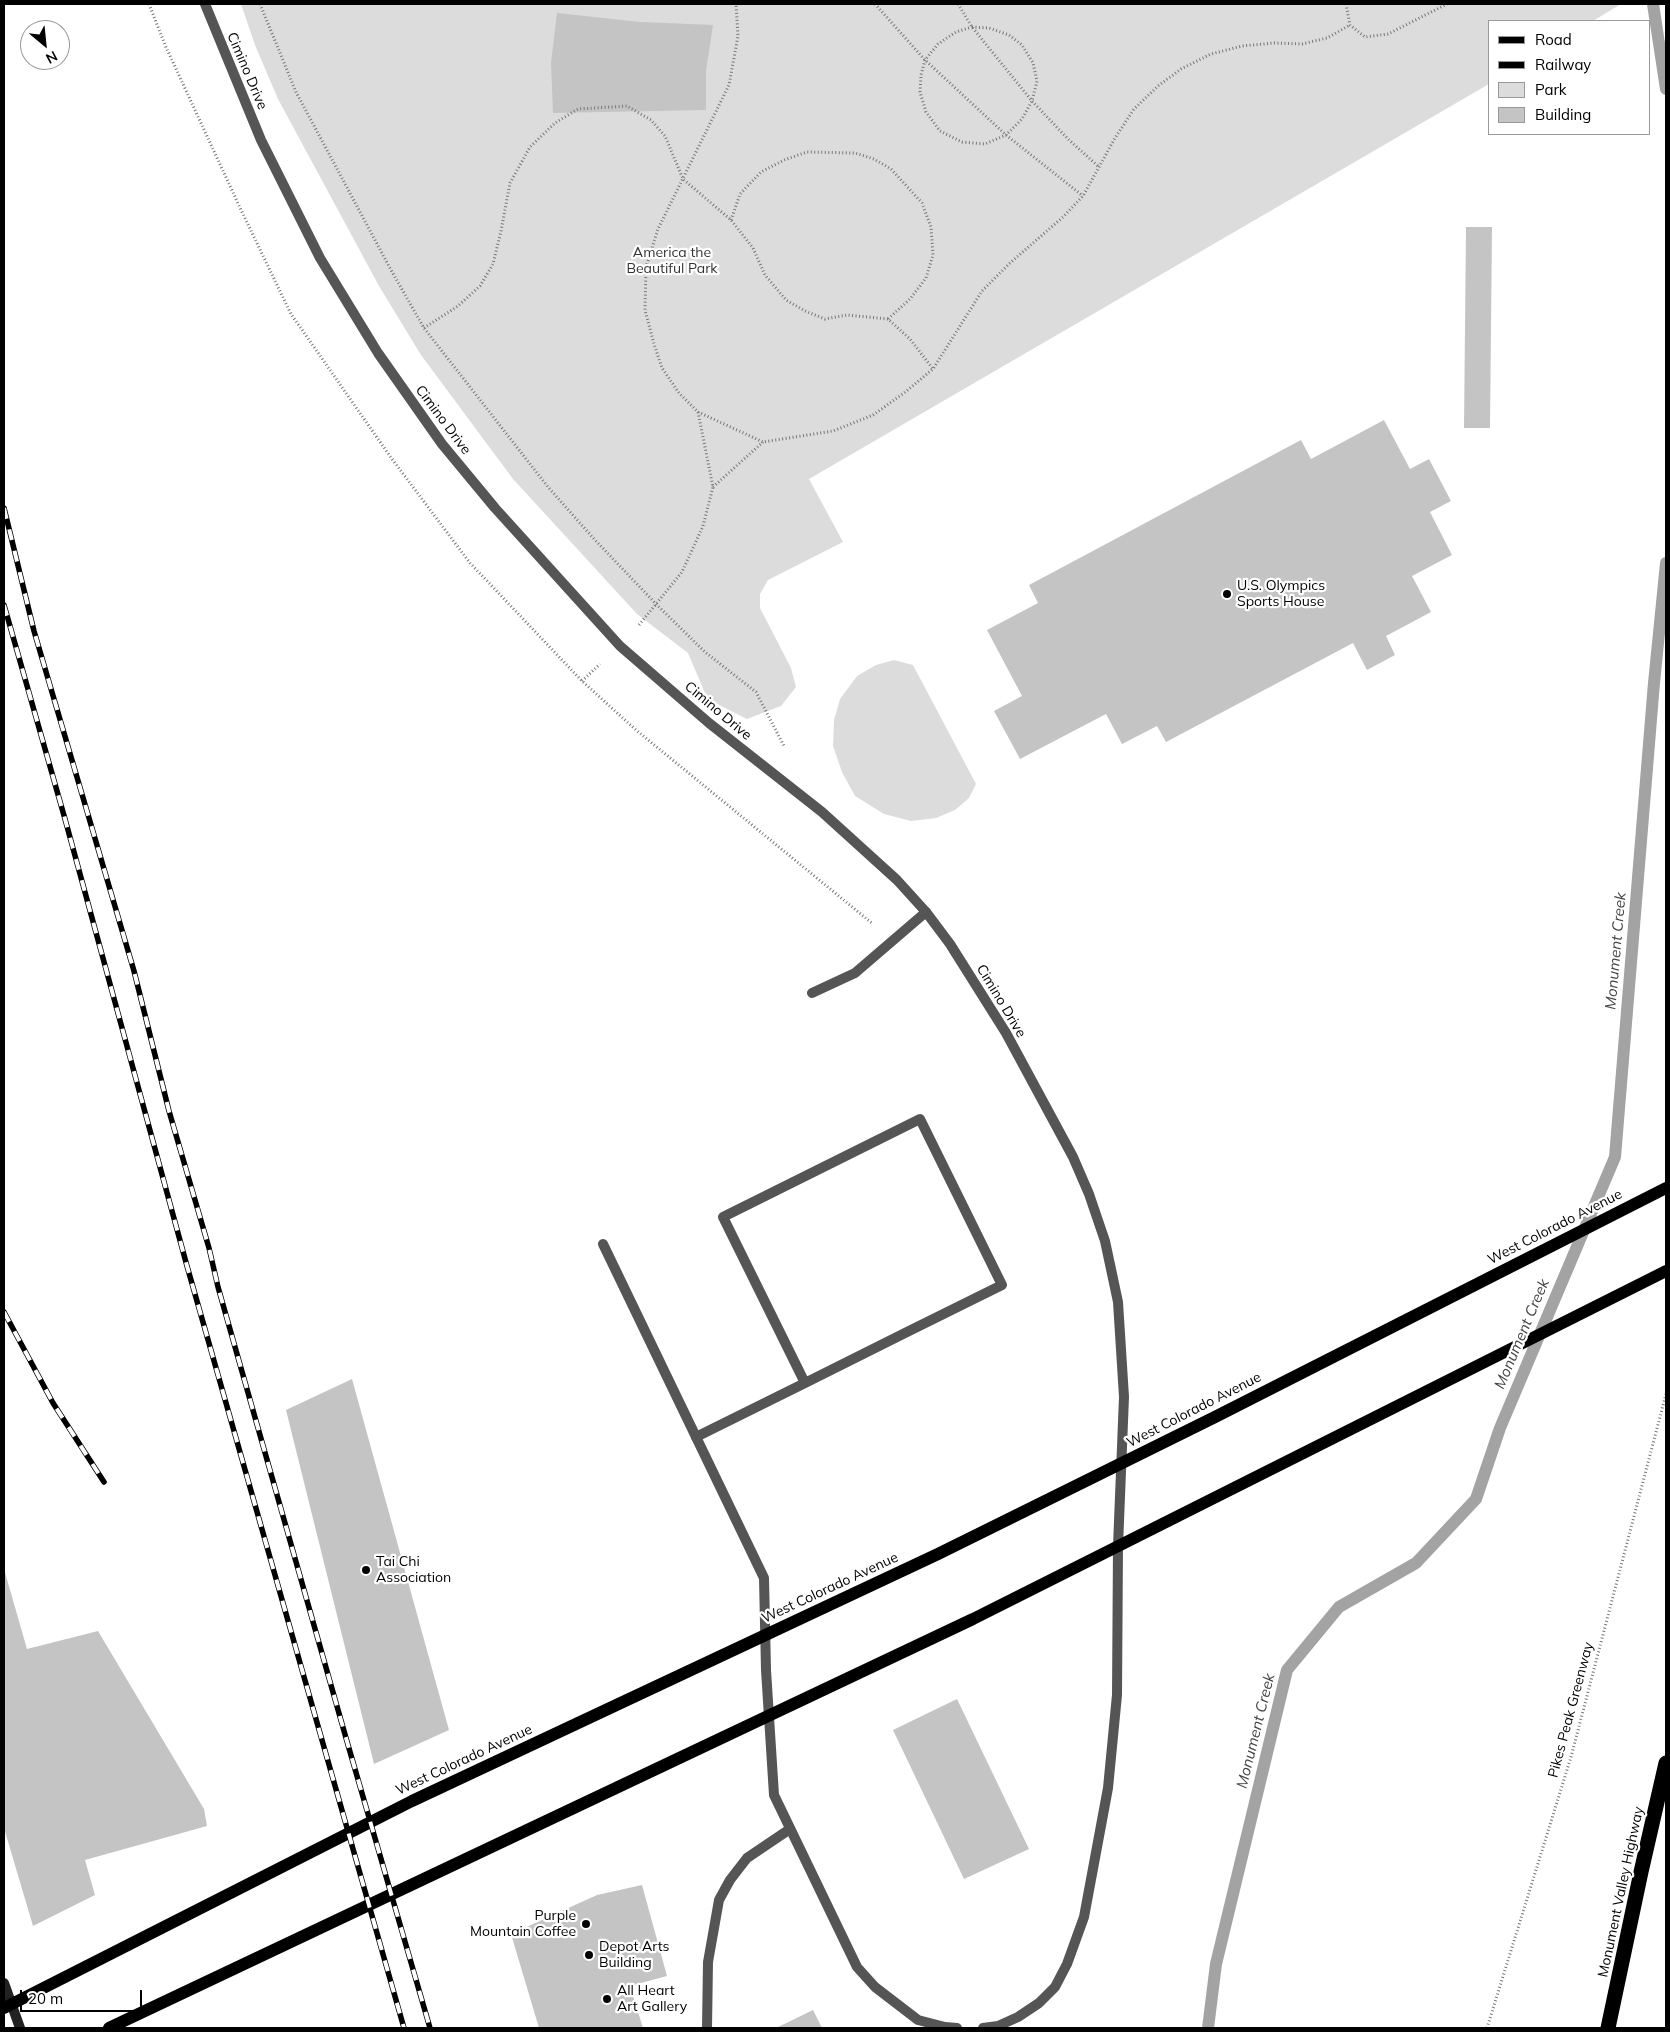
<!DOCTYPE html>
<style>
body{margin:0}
#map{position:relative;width:1670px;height:2032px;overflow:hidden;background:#fff;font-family:Mulish,sans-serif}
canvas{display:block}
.frame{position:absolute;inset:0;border:5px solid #000;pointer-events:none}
.legend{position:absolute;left:1488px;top:20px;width:162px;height:115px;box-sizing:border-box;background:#fff;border:1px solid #999;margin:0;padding:6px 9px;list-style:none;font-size:15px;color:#000}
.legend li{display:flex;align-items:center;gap:10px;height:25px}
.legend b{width:25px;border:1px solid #999}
.north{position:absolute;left:20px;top:20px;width:50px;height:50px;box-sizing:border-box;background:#fff;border:1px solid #999;border-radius:50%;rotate:152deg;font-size:14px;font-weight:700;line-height:20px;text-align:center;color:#000}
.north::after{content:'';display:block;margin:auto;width:18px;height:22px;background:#000;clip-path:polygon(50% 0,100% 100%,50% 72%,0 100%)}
.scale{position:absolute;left:20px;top:1990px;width:122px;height:22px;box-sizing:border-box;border:2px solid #000;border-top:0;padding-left:6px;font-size:15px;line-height:18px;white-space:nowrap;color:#000;-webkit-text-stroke:4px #fff;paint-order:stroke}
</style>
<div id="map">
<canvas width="1670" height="2032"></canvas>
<div class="frame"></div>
<ul class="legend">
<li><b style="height:6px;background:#000"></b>Road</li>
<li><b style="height:6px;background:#000"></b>Railway</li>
<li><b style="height:14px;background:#dcdcdc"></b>Park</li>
<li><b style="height:14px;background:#c4c4c4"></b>Building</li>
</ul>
<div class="north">N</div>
<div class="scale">20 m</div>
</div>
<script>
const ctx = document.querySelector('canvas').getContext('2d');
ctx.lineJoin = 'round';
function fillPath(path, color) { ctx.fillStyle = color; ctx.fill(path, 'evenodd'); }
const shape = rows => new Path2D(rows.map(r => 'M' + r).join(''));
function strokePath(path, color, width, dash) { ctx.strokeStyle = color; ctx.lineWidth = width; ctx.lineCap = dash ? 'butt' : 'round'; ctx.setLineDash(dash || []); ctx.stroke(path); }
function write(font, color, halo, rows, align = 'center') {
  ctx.font = font + ' Mulish,sans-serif'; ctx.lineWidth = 4.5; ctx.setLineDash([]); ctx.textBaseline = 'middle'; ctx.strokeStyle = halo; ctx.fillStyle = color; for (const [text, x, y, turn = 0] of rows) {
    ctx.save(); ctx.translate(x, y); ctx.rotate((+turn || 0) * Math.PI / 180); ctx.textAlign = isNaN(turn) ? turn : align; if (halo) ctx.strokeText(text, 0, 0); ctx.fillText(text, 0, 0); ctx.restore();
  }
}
const green = shape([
 [241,4,1621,4,1593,21,1489,21,1489,84,809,479,843,542,768,580,760,594,760,608,791,668,796,687,781,706,747,719,719,705,705,693,688,653,637,614,513,479,421,355,379,286,278,99,255,45],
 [894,660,913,665,976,784,969,798,955,810,936,818,911,821,884,814,855,796,842,772,833,746,834,720,840,699,857,676,876,665]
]);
const stream = shape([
 [1653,4,1666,89],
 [1208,2028,1216,1964,1287,1670,1339,1607,1416,1563,1476,1499,1500,1428,1615,1157,1654,683,1666,563]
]);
const building = shape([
 [557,13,640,22,713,25,706,71,706,110,553,113,551,63],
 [1466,227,1492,227,1490,428,1464,428],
 [1384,420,1410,469,1429,459,1451,501,1430,512,1452,555,1412,576,1431,612,1386,636,1395,655,1367,670,1353,643,1166,742,1157,726,1122,744,1106,714,1020,759,994,711,1022,696,987,630,1038,603,1029,585,1301,440,1311,459],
 [352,1379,449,1730,374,1764,286,1410],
 [4,1569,27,1649,98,1631,204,1809,207,1826,85,1860,95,1895,33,1926,4,1828],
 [957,1699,1029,1849,964,1879,893,1730],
 [642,1885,667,1976,630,1986,643,2028,539,2028,511,1934,597,1895],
 [813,2010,822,2028,776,2028]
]);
const path = shape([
 [149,4,165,45,242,212,291,314,392,459,470,563,582,681,636,730,873,924],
 [260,4,296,92,391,270,424,328,548,487,595,540,657,605,705,652,756,692,784,746],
 [875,4,925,60,1006,135,1083,196],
 [958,4,972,27,1032,101,1068,139,1099,167],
 [1346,4,1350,25,1365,37,1388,34,1447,4],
 [972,27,989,28,1009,35,1022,45,1033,63,1037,81,1032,101,1022,119,1006,135,985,144,962,142,940,131,926,112,920,92,921,75,925,60,938,44,956,32,972,27],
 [731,220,740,194,761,172,784,160,807,152,855,153,874,159,891,169,922,203,931,227,933,255,926,278,910,299,888,319],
 [424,328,458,306,480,286,493,264,501,231,510,183,530,147,555,123,578,109,627,106,651,120,665,136,683,179,731,220,753,248,765,275,786,300,805,311,825,319,847,315,888,319,910,339,933,369],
 [698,412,763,442,833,431,873,415,904,393,933,369,982,291,1010,263,1063,217,1083,196,1115,138,1134,109,1158,86,1181,69,1211,54,1242,46,1274,43,1302,44,1327,38,1350,25],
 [713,487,763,442],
 [639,625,682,572,703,526,713,487,698,412,679,393,662,368,654,344,645,310,646,267,658,229,729,85,738,36,736,4],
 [582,681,600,664],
 [1487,2028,1571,1757,1666,1394]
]);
const lane = shape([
 [812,993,855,973,926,912],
 [696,1437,805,1383,905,1333,1002,1285,920,1119,723,1217,805,1383],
 [707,2028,708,1962,719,1900,730,1880,747,1858,790,1829]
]);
const street = shape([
 [205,4,261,140,320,258,378,353,442,444,495,508,620,646,709,723,822,812,897,880,926,912,950,944,1006,1033,1073,1157,1089,1194,1105,1241,1118,1302,1124,1397,1118,1546,1117,1695,1108,1788,1084,1917,1067,1964,1055,1987,1039,2003,1018,2017,998,2026,983,2028],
 [603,1244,764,1578,766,1670,774,1795,857,1967,875,1987,918,2020,945,2027,957,2028]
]);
const secondary = shape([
 [4,1983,20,2028]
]);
const primary = shape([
 [4,2008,412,1801,938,1554,1215,1417,1666,1188],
 [109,2028,973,1619,1666,1271]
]);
const highway = shape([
 [1608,2028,1641,1872,1666,1763]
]);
const rail = shape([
 [4,508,34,631,134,971,169,1111,209,1248,218,1287,346,1738,430,2028],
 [4,605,65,819,187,1266,404,2028],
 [4,1312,53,1403,104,1482]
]);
const markers = [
 [1227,594,5,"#000"],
 [366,1570,5,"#000"],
 [586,1924,5,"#000"],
 [589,1955,5,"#000"],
 [607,1999,5,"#000"]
];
const streetNames = [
 ["Cimino Drive",247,71,67],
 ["Cimino Drive",443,420,53],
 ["Cimino Drive",718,711,40],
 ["Cimino Drive",1001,1001,59],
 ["West Colorado Avenue",1555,1227,-27],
 ["West Colorado Avenue",1194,1410,-27],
 ["West Colorado Avenue",830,1588,-25],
 ["Pikes Peak Greenway",1571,1710,-75],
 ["West Colorado Avenue",464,1760,-25],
 ["Monument Valley Highway",1621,1892,-78]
];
const parkNames = [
 ["America the",672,253],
 ["Beautiful Park",672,269]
];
const poiNames = [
 ["U.S. Olympics",1237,586],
 ["Sports House",1237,602],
 ["Tai Chi",376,1562],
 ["Association",376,1578],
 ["Purple",576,1916,"right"],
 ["Mountain Coffee",576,1932,"right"],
 ["Depot Arts",599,1947],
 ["Building",599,1963],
 ["All Heart",617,1991],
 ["Art Gallery",617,2007]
];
const waterNames = [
 ["Monument Creek",1616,951,-85],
 ["Monument Creek",1522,1334,-67],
 ["Monument Creek",1256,1731,-76]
];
fillPath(green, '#dcdcdc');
strokePath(stream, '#a3a3a3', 12);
fillPath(building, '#c4c4c4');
strokePath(path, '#777', 3, [1, 2.5]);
strokePath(lane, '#555', 10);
strokePath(street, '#555', 10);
strokePath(secondary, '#222', 10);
strokePath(primary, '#000', 12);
strokePath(highway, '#000', 15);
strokePath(rail, '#000', 5.5);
strokePath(rail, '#fff', 4, [11]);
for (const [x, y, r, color] of markers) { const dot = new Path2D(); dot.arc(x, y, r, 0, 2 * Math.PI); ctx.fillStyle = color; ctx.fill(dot); strokePath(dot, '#fff', 2); }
write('14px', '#000', '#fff', streetNames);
write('14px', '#333', '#fff', parkNames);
write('14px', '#000', '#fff', poiNames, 'left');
write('italic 15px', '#444', '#fff', waterNames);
</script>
